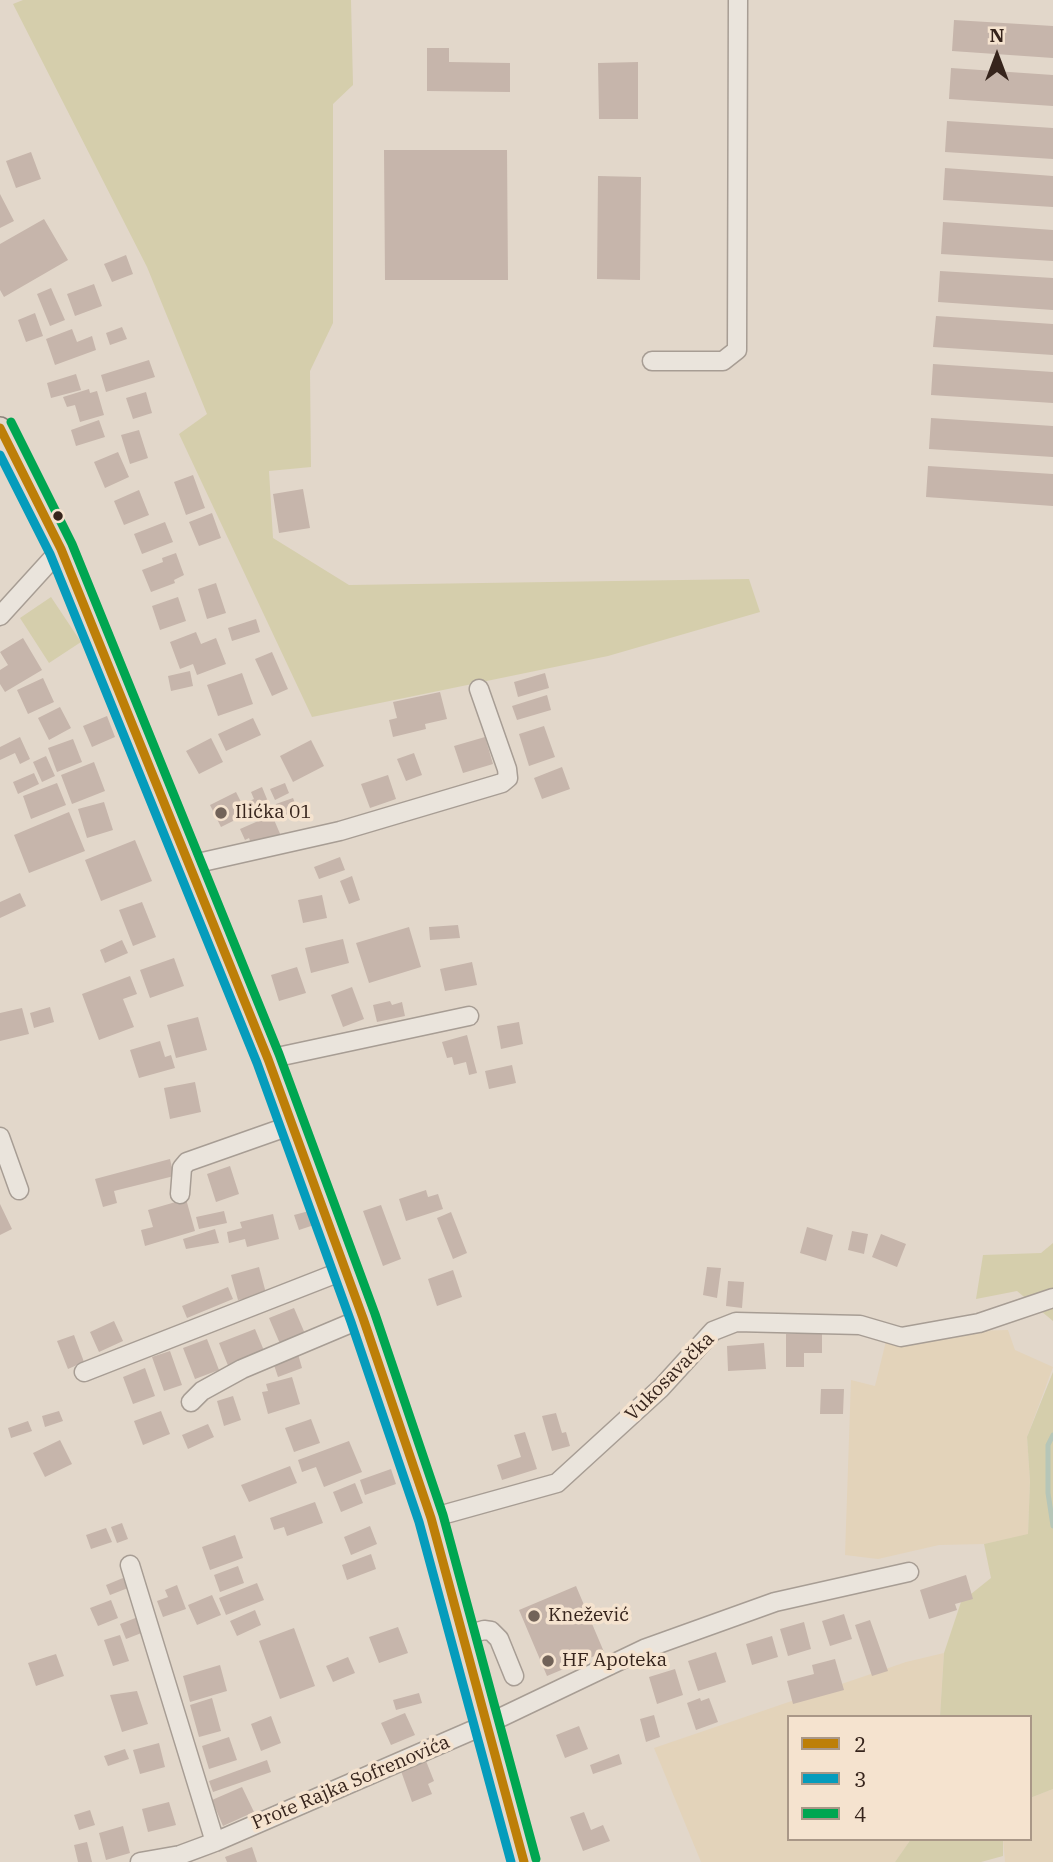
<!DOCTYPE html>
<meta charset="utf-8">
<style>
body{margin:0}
#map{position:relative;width:1053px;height:1862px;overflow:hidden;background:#e2d7ca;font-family:"IBM Plex Serif",serif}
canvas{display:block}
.legend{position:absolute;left:787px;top:1715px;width:245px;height:126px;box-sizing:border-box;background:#f5e3cf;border:2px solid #a99787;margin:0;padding:9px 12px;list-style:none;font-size:21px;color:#36241c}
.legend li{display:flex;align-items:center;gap:14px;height:35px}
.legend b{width:35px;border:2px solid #a99787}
.north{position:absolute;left:962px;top:21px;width:70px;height:70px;-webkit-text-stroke:5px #f5e3cf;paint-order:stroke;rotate:0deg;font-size:19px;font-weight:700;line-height:28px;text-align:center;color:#36241c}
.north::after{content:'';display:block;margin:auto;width:24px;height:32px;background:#36241c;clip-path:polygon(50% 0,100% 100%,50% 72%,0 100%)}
</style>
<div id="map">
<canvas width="1053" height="1862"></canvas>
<ul class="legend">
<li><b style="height:9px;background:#bd7f08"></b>2</li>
<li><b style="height:9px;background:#059cbc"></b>3</li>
<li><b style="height:9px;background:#00a651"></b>4</li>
</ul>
<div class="north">N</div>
</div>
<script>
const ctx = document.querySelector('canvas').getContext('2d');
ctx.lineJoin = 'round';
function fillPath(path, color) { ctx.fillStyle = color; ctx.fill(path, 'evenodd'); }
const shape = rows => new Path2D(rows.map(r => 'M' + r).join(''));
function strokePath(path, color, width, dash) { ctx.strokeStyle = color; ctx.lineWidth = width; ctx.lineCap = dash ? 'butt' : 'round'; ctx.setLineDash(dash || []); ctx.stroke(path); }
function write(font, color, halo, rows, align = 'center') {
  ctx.font = font + ' "IBM Plex Serif",serif'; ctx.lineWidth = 7; ctx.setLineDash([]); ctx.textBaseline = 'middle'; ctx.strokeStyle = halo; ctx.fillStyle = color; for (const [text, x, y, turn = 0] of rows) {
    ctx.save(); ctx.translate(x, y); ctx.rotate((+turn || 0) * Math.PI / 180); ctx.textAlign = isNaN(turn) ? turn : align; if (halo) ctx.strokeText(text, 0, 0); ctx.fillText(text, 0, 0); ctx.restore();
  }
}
const farmland = shape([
 [1008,1330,1015,1350,1053,1367,1027,1437,1030,1481,1028,1535,984,1544,939,1545,878,1559,845,1555,851,1380,875,1386,888,1333],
 [944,1653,940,1717,789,1717,789,1839,911,1839,895,1862,701,1862,654,1748,906,1662],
 [1053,1789,1053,1862,1005,1862,1003,1839,1030,1839,1030,1798]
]);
const green = shape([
 [23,0,351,0,353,85,333,104,333,323,310,371,311,467,269,471,273,538,349,585,749,579,760,612,608,656,312,717,179,434,207,414,147,267,13,4],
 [51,597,81,642,49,663,20,618],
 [1053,1243,1053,1321,1017,1291,976,1299,983,1255,1041,1253],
 [1053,1372,1053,1789,1030,1798,1030,1717,940,1717,944,1653,961,1602,991,1578,984,1544,1028,1534,1030,1481,1027,1437],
 [911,1839,1003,1839,1003,1856,981,1862,895,1862]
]);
const stream = shape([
 [1053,1435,1048,1445,1048,1493,1053,1526]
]);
const building = shape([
 [954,20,1053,26,1053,58,952,51],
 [427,48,449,48,449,62,510,63,510,92,427,91],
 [638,62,638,119,599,119,598,63],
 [951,68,1053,75,1053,106,949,99],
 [947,121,1053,128,1053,159,945,152],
 [384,150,507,150,508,280,385,280],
 [31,152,41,179,16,188,6,161],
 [945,168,1053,176,1053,207,943,200],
 [598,176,641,177,640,280,597,279],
 [0,194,14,221,0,228],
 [44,219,68,260,4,297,0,290,0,244],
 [943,222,1053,230,1053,261,941,254],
 [126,255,133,274,112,282,104,264],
 [940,271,1053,278,1053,310,938,302],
 [94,284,102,306,75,316,67,294],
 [51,288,65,320,50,326,37,294],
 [35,313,43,336,26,342,18,320],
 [936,316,1053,324,1053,355,933,347],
 [122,327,127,339,110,345,106,333],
 [72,329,77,342,92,336,96,350,55,365,46,339],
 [149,360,155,377,106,392,101,375],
 [933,364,1053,372,1053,403,931,395],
 [76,374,81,390,51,398,47,383],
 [89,389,90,393,97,391,104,415,80,422,75,405,67,407,63,397],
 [146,392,152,413,133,419,126,398],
 [931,418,1053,426,1053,457,929,449],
 [99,420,105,437,76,446,71,430],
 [139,430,148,458,130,464,121,435],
 [118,452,129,477,105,488,94,462],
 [928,466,1053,474,1053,506,926,497],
 [193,475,205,508,186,515,174,482],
 [303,489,310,528,279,533,273,494],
 [139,490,149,515,124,525,114,501],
 [212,513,221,538,199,546,189,522],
 [165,522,173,542,142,554,134,534],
 [176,553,184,575,174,580,175,583,151,592,142,570,163,562,162,558],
 [216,583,226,613,207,619,198,589],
 [178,597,186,621,160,630,152,606],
 [256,619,260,632,232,641,228,628],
 [196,632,201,644,216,638,226,664,197,675,193,664,180,669,170,642],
 [23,638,42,670,5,692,0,684,0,670,8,665,0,652],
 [272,652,288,689,272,696,255,659],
 [190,671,193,686,171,691,168,676],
 [242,673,253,704,218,716,207,685],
 [545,673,549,688,518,697,514,682],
 [43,678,54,702,28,714,17,690],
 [440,692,447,719,425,724,426,729,393,737,389,720,397,718,393,702],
 [547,695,551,710,517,720,512,706],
 [60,707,71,728,49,740,38,718],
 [107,716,115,737,92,747,83,726],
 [253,718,261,735,226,751,218,734],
 [544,726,555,757,529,766,519,734],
 [20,737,30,759,20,764,15,753,0,760,0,747],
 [485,737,493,764,463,773,454,746],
 [211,738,223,762,199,774,186,751],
 [73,739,82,762,57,772,48,748],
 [311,740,324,766,293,782,280,756],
 [414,753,422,775,406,781,397,759],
 [46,756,55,776,42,782,33,762],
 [94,762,105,791,72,804,61,775],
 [562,767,570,789,542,799,534,778],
 [34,773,39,784,18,794,13,782],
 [388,775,396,799,370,808,361,784],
 [57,783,66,805,31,819,23,796],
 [285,783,289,793,275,800,270,789],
 [262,787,271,809,253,817,247,802,254,799,251,792],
 [236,792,247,814,221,827,210,805],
 [293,798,298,811,281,817,276,804],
 [104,802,113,830,87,838,78,809],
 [69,812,85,851,29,873,14,835],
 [272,815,281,836,253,848,249,838,245,840,240,829],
 [135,840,152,881,101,901,85,860],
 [340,857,345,870,319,879,314,867],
 [352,876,360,900,349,904,340,881],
 [20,893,26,906,0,918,0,902],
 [322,895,327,918,303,923,298,900],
 [142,902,156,937,133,946,119,910],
 [458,925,460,938,430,940,429,927],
 [409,927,421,967,369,983,356,943],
 [343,939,349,963,311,973,305,948],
 [122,940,128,953,105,963,100,950],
 [174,958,184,986,150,998,140,970],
 [472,962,477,985,445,991,440,969],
 [297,967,306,993,279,1001,271,975],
 [130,976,137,994,123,999,134,1027,99,1040,82,994],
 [352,987,364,1019,343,1027,331,995],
 [390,1001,392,1005,402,1002,405,1016,377,1022,373,1005],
 [50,1007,54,1022,34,1028,30,1013],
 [22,1008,29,1034,0,1041,0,1013],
 [198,1017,207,1050,176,1058,167,1025],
 [519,1022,523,1044,501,1049,497,1026],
 [467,1035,477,1073,469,1075,466,1062,454,1065,452,1057,447,1058,442,1042],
 [160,1041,165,1057,171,1055,175,1068,139,1078,130,1050],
 [512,1065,516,1083,489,1089,485,1071],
 [195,1082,201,1112,170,1119,164,1088],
 [170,1159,174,1176,114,1191,117,1203,103,1207,95,1179],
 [230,1166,239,1194,216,1202,207,1174],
 [426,1190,428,1197,438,1194,443,1209,406,1221,399,1199],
 [186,1199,195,1231,145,1246,141,1230,153,1227,148,1210],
 [0,1204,12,1229,0,1235],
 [381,1205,401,1259,383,1266,363,1211],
 [224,1211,227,1223,199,1229,196,1217],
 [309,1211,314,1225,299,1230,294,1215],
 [451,1212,467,1253,453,1259,437,1218],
 [273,1214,279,1239,247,1247,245,1239,229,1243,227,1232,242,1228,240,1222],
 [807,1227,833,1235,826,1261,800,1253],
 [215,1229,219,1243,186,1249,183,1239],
 [852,1231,868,1234,864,1254,848,1250],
 [881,1234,906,1244,897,1267,872,1257],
 [259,1267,267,1297,245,1303,244,1299,238,1300,231,1275],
 [707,1267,721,1268,717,1298,703,1295],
 [453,1270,462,1297,437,1306,428,1279],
 [728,1281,744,1282,742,1308,726,1306],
 [228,1287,233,1299,187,1318,182,1306],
 [294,1308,306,1336,281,1346,269,1318],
 [114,1321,123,1341,99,1352,90,1332],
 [255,1329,265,1353,229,1368,219,1343],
 [786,1334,822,1334,822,1353,804,1353,804,1367,786,1367],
 [74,1335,84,1362,68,1369,57,1341],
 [207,1339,219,1370,195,1379,183,1348],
 [764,1343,766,1369,728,1371,727,1346],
 [170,1351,182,1385,164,1391,152,1357],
 [298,1354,302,1368,278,1377,273,1362],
 [145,1368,155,1396,133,1404,123,1377],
 [292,1377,300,1404,268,1414,262,1392,268,1391,266,1384],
 [821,1389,844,1389,843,1414,820,1414],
 [233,1396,241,1420,224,1426,217,1401],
 [59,1411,63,1421,45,1427,42,1416],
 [161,1411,170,1434,143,1445,134,1421],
 [556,1413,562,1433,566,1432,570,1446,552,1451,542,1416],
 [311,1419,320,1443,294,1452,285,1428],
 [28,1421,32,1431,11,1438,8,1428],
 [208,1424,214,1437,188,1449,182,1435],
 [525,1432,537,1469,502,1480,497,1465,521,1457,514,1435],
 [60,1440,72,1464,45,1477,33,1453],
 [349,1441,362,1472,324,1487,316,1467,302,1472,298,1460],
 [290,1466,297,1483,249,1502,241,1485],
 [391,1469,396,1484,365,1495,360,1480],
 [355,1483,363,1503,341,1512,333,1492],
 [315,1502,323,1523,287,1536,284,1527,274,1530,270,1518],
 [122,1523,128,1539,117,1543,111,1527],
 [370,1526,377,1544,351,1555,344,1537],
 [106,1528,112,1542,91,1549,86,1535],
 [235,1535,243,1558,210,1570,202,1547],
 [371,1554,376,1569,347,1580,342,1565],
 [238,1566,244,1583,220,1592,214,1575],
 [966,1575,973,1599,955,1604,957,1610,929,1619,920,1590],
 [123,1578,128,1588,110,1595,106,1585],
 [257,1583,264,1600,226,1615,219,1598],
 [177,1585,186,1609,163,1617,157,1601,168,1597,165,1590],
 [576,1586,604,1652,547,1676,519,1610],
 [212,1595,221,1615,197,1625,188,1605],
 [111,1600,118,1618,98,1626,90,1608],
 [255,1610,261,1625,237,1636,230,1621],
 [844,1614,852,1639,830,1646,822,1621],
 [138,1617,144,1632,126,1639,120,1624],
 [870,1620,888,1671,872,1676,855,1625],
 [804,1622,811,1649,788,1656,780,1629],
 [398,1627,408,1653,379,1663,369,1637],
 [294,1628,315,1686,280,1699,259,1641],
 [120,1635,129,1661,113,1666,104,1640],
 [772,1636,778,1657,752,1665,746,1644],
 [716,1652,726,1682,698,1691,688,1661],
 [56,1654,64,1676,36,1686,28,1663],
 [348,1657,355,1673,333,1682,326,1666],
 [835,1659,844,1690,793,1704,787,1681,814,1674,812,1665],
 [220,1665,227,1691,190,1702,183,1676],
 [675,1669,683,1695,657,1704,649,1677],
 [137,1691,148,1724,122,1732,110,1695],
 [419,1693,422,1703,396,1710,393,1700],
 [212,1698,221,1731,199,1737,190,1705],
 [700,1698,701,1701,709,1698,718,1722,696,1730,687,1703],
 [405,1713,415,1735,391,1745,381,1723],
 [654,1715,660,1737,646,1742,640,1719],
 [271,1716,281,1743,261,1751,251,1724],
 [579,1726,588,1749,565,1758,556,1735],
 [229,1737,237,1760,209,1769,202,1746],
 [159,1743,165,1767,140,1774,133,1750],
 [125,1749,129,1759,108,1766,104,1756],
 [619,1754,622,1764,593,1774,590,1765],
 [267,1760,271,1772,213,1792,209,1781],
 [426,1761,434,1781,428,1784,432,1794,412,1802,401,1771],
 [242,1787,254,1812,223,1826,212,1800],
 [169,1802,176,1825,148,1832,142,1809],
 [90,1810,95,1825,79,1830,74,1815],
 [584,1812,591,1830,603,1825,610,1841,583,1851,570,1817],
 [123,1826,130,1853,106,1860,99,1833],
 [87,1842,92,1862,78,1862,74,1845],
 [252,1847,257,1862,227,1862,225,1857]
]);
const minor = shape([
 [652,361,723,361,737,350,738,0],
 [0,616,61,549],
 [189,865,340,831,502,783,508,778,507,769,479,689],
 [268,1059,469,1016],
 [0,1137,19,1190],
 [180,1194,182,1168,187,1162,292,1125],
 [84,1372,345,1270],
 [191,1402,202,1391,242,1369,363,1318],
 [431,1518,557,1483,661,1388,713,1331,736,1322,860,1325,901,1337,979,1323,1053,1298],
 [130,1565,215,1842],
 [463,1636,484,1630,491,1631,499,1639,514,1676],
 [140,1862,180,1855,215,1842,487,1724,644,1649,775,1602,909,1572]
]);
const major = shape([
 [0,428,61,549,268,1059,363,1318,431,1518,524,1862]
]);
const bus1 = shape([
 [0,428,61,549,268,1059,363,1318,431,1518,524,1862]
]);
const bus2 = shape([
 [0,455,50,554,257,1063,351,1322,419,1522,511,1862]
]);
const bus3 = shape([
 [11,422,72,544,279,1054,375,1314,443,1515,536,1859]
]);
const markers = [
 [58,516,6,"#36241c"],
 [221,813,7,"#726359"],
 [534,1616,7,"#726359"],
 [548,1661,7,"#726359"]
];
const poiNames = [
 ["Ilićka 01",235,813],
 ["Knežević",548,1616],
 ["HF Apoteka",562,1661]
];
const streetNames = [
 ["Vukosavačka",670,1377,-45],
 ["Prote Rajka Sofrenovića",351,1783,-23]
];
fillPath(farmland, '#e3d3ba');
fillPath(green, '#d5ceac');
strokePath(stream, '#b6c6b8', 5);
fillPath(building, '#c6b5ab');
strokePath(minor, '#a79d94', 21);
strokePath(major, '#8d827b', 24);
strokePath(minor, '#eae4dc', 18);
strokePath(major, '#e2d8cd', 21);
strokePath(bus1, '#bd7f08', 9);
strokePath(bus2, '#059cbc', 9);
strokePath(bus3, '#00a651', 9);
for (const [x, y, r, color] of markers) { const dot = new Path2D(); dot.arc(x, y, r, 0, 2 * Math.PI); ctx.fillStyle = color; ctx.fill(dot); strokePath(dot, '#f5e3cf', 2.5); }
write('19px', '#36241c', '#f5e3cf', poiNames, 'left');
write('19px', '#36241c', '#f5e3cf', streetNames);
</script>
